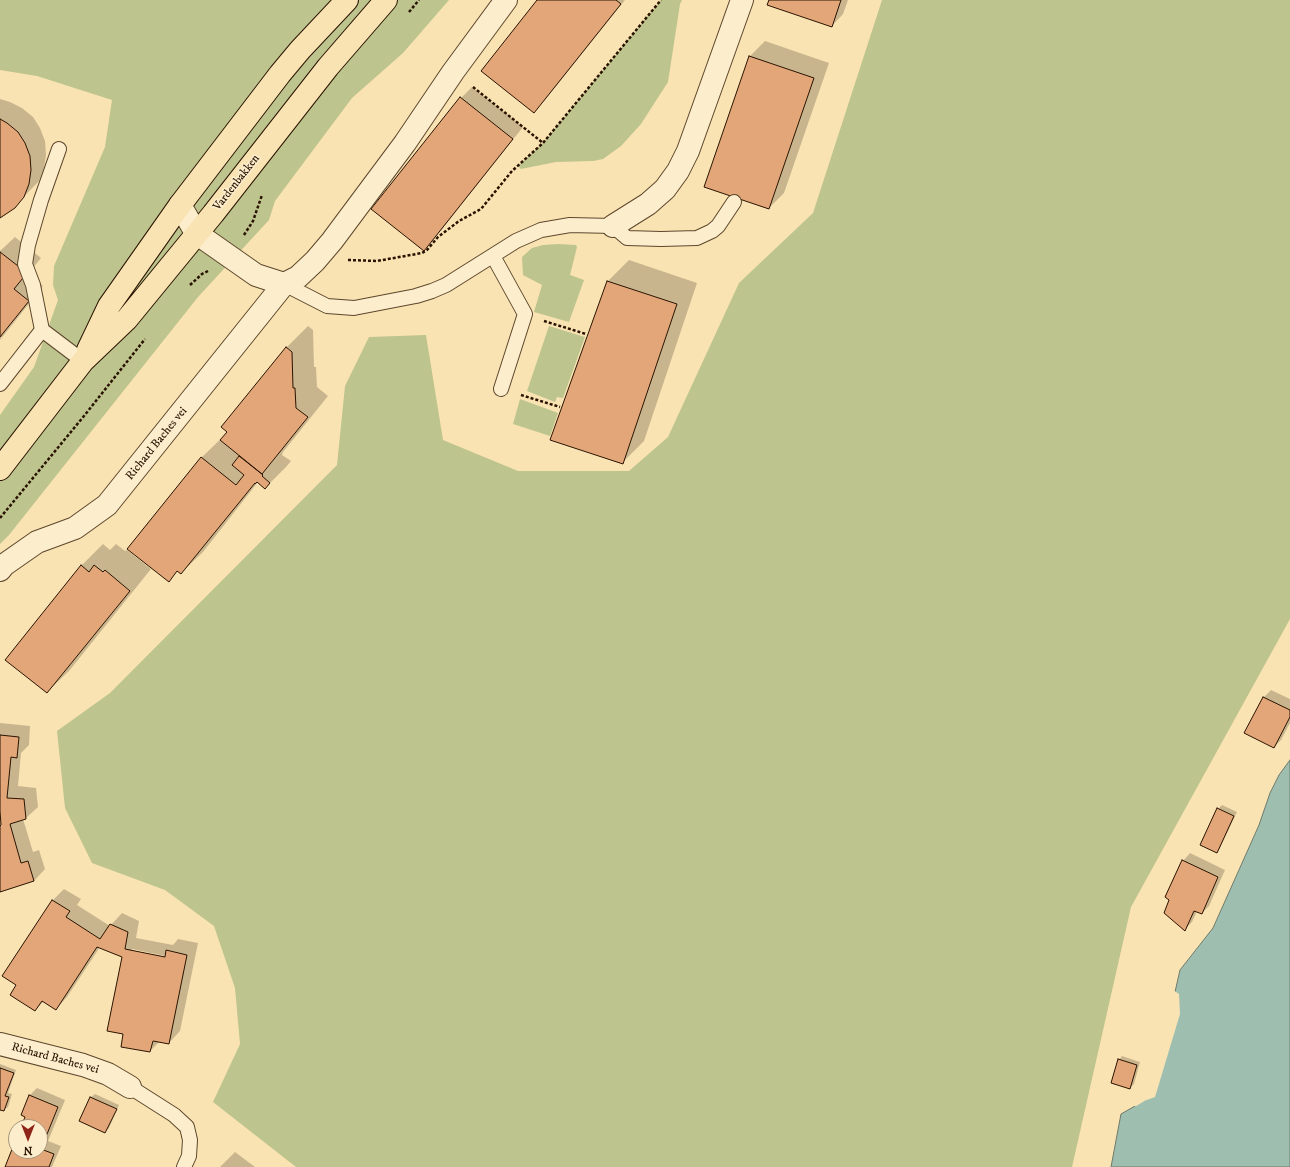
<!DOCTYPE html>
<style>
body{margin:0}
#map{position:relative;width:1290px;height:1167px;overflow:hidden;background:#fae3b2;font-family:"IM FELL DW Pica",serif}
canvas{display:block}
.north{position:absolute;left:8px;top:1119px;width:40px;height:40px;box-sizing:border-box;background:#fcedcd;border:1px solid #a8967b;border-radius:50%;rotate:180deg;font-size:11px;font-weight:700;line-height:16px;text-align:center;color:#291300}
.north::after{content:'';display:block;margin:auto;width:14px;height:18px;background:#8f2418;clip-path:polygon(50% 0,100% 100%,50% 72%,0 100%)}
</style>
<div id="map">
<canvas width="1290" height="1167"></canvas>
<div class="north">N</div>
</div>
<script>
const ctx = document.querySelector('canvas').getContext('2d');
ctx.lineJoin = 'round';
function fillPath(path, color) { ctx.fillStyle = color; ctx.fill(path, 'evenodd'); }
const shape = rows => new Path2D(rows.map(r => 'M' + r).join(''));
function strokePath(path, color, width, dash) { ctx.strokeStyle = color; ctx.lineWidth = width; ctx.lineCap = dash ? 'butt' : 'round'; ctx.setLineDash(dash || []); ctx.stroke(path); }
function write(font, color, halo, rows, align = 'center') {
  ctx.font = font + ' "IM FELL DW Pica",serif'; ctx.lineWidth = 3; ctx.setLineDash([]); ctx.textBaseline = 'middle'; ctx.strokeStyle = halo; ctx.fillStyle = color; for (const [text, x, y, turn = 0] of rows) {
    ctx.save(); ctx.translate(x, y); ctx.rotate((+turn || 0) * Math.PI / 180); ctx.textAlign = isNaN(turn) ? turn : align; if (halo) ctx.strokeText(text, 0, 0); ctx.fillText(text, 0, 0); ctx.restore();
  }
}
const green = shape([
 [0,0,449,0,403,53,352,98,275,201,269,220,198,297,9,535,0,544,0,415,34,367,58,300,53,285,54,266,105,147,112,100,37,76,0,70],
 [661,0,682,0,680,4,668,82,641,124,621,146,603,159,593,161,556,162,521,169,518,166,543,143],
 [882,0,1290,0,1290,619,1131,907,1072,1167,296,1167,213,1102,240,1044,235,988,214,926,165,890,92,863,65,808,57,731,110,693,337,465,345,386,369,337,426,335,443,440,518,471,629,471,668,437,739,283,813,213],
 [558,244,576,245,577,247,570,275,584,280,569,322,534,312,542,285,523,275,522,257,532,248,543,245],
 [549,326,585,337,563,398,557,397,555,402,527,391],
 [520,399,558,413,550,436,513,424]
]);
const water = shape([
 [1290,760,1290,1167,1111,1167,1121,1114,1135,1106,1162,1049,1180,970,1213,928,1259,825,1270,793,1279,775,1290,760]
]);
const pier = shape([
 [1173,990,1179,994,1180,1014,1155,1097,1144,1101,1143,1102,1136,1106,1131,1106,1133,1105,1160,1048]
]);
const shadow = shape([
 [538,0,625,0,545,100,534,112],
 [770,0,848,0,843,14,832,26],
 [765,41,829,63,784,193,769,208,705,186,750,56],
 [472,87,523,127,435,238,424,250,461,98],
 [0,99,10,102,22,108,33,117,40,128,45,141,46,155,44,168,39,181,14,207,0,217],
 [15,237,41,258,28,274,43,286,0,340,0,251],
 [629,260,697,283,644,441,622,463,608,281],
 [308,326,313,330,314,367,316,367,317,387,328,396,283,452,282,455,291,461,286,467,265,488,258,482,203,552,181,573,178,570,168,580,129,549,202,457,228,432,223,427,287,347],
 [103,544,110,550,116,544,125,551,127,550,151,569,69,671,47,692,81,566],
 [1271,690,1290,699,1290,723,1281,740,1274,747,1245,733,1264,697],
 [0,723,30,726,29,745,21,753,18,786,36,788,38,807,26,818,23,819,33,852,39,850,45,869,34,881,0,891,0,818,2,818,0,801],
 [1222,805,1237,812,1220,848,1217,852,1218,809],
 [1190,853,1225,870,1209,906,1202,913,1197,911,1192,922,1185,929,1183,861],
 [64,889,81,899,77,905,110,926,122,913,139,921,136,938,173,945,178,939,198,943,180,1031,169,1043,160,1041,150,1051,124,1034,123,957,100,947,67,997,56,1009,44,1001,35,1010,18,984,4,975,53,900],
 [132,949,170,957,169,959,132,951],
 [1122,1056,1140,1062,1134,1084,1130,1088,1119,1060],
 [0,1064,16,1070,8,1093,12,1094,8,1107,4,1110,0,1109],
 [37,1088,65,1100,48,1141,61,1146,52,1167,6,1167,16,1142,16,1151,40,1151,40,1127,22,1127,26,1116,29,1096],
 [95,1094,119,1105,109,1128,105,1132,80,1120,91,1097],
 [235,1152,255,1167,220,1167]
]);
const building = shape([
 [537,0,616,0,621,4,534,113,481,71,537,0],
 [769,0,841,0,832,27,767,5,769,0],
 [749,56,814,78,769,209,704,187,749,56],
 [460,97,513,139,424,251,371,209,460,97],
 [0,119,7,123,18,132,25,143,30,156,31,170,29,184,24,197,15,208,0,218,0,119],
 [0,252,27,273,14,289,29,301,0,337,0,252],
 [607,281,677,304,623,464,550,440,607,281],
 [286,347,292,352,293,388,295,388,296,408,308,417,262,474,220,440,227,432,221,427,286,347],
 [239,456,263,475,262,476,270,483,265,489,257,482,255,484,255,483,181,574,177,571,169,582,127,549,201,457,236,485,244,475,232,465,239,456],
 [81,565,89,572,94,565,103,572,105,570,130,591,47,693,5,660,81,565],
 [1263,697,1290,710,1290,717,1274,748,1244,733,1263,697],
 [0,735,19,737,17,758,11,757,7,798,24,799,26,819,10,824,21,863,28,861,34,881,0,892,0,826,1,825,0,811,0,735],
 [1217,808,1234,816,1217,853,1200,845,1217,808],
 [1182,860,1218,877,1202,914,1194,911,1185,931,1164,913,1169,900,1165,897,1182,860],
 [52,900,70,911,66,917,100,939,110,924,128,932,125,949,165,957,166,950,187,955,169,1044,153,1041,150,1052,121,1047,123,1034,107,1031,122,957,97,947,56,1010,42,1001,35,1011,10,995,16,985,2,976,52,900],
 [1118,1059,1137,1065,1130,1089,1111,1083,1118,1059],
 [0,1068,14,1073,5,1096,9,1097,4,1111,0,1110,0,1068],
 [29,1095,58,1107,41,1149,54,1154,49,1167,5,1167,16,1139,16,1151,40,1151,40,1127,21,1127,25,1117,21,1115,29,1095],
 [90,1097,117,1109,105,1133,79,1121,90,1097]
]);
const path = shape([
 [409,12,419,0],
 [473,87,543,143],
 [244,235,253,221,262,195],
 [348,260,377,261,422,253,427,250,438,237,459,221,481,209,512,171,543,143,661,0],
 [190,285,202,274,208,271],
 [544,321,586,334],
 [521,395,560,407],
 [0,518,84,416,145,339]
]);
const lane = shape([
 [59,149,41,200,28,245,25,264,33,285,42,330,83,361],
 [493,256,525,314,501,389],
 [284,284,327,306,354,308,416,296,432,291,446,285,516,241,541,230,570,225,613,226,627,238,661,239,697,238,712,231,718,226,734,202],
 [0,384,42,330],
 [130,1087,174,1115,187,1127,190,1140,189,1156,184,1167]
]);
const street = shape([
 [180,205,196,233,256,275,284,284],
 [613,226,648,204,665,189,678,171,688,151,742,0],
 [0,570,4,565,37,542,75,528,107,505,284,284,298,277,315,261,332,241,405,143,453,72,506,0],
 [0,1044,83,1065,108,1074,130,1087]
]);
const primary = shape([
 [88,350,109,306,180,205,280,74,300,50,347,0],
 [0,469,83,361,127,319,213,214,328,67,386,0]
]);
const streetNames = [
 ["Vardenbakken",237,183,-52],
 ["Richard Baches vei",157,444,-51],
 ["Richard Baches vei",55,1059,15]
];
fillPath(green, '#bdc48d');
fillPath(water, '#9ebeb0');
strokePath(water, '#6f7a6a', 1);
fillPath(pier, '#fae3b2');
fillPath(shadow, '#0003');
fillPath(building, '#e2a678');
strokePath(building, '#291300', 1);
strokePath(lane, '#5d472c', 16);
strokePath(street, '#5d472c', 24);
strokePath(primary, '#291300', 24);
strokePath(path, '#291300', 2.5, [3, 2]);
strokePath(lane, '#fcedcd', 14);
strokePath(street, '#fcedcd', 22);
strokePath(primary, '#fae3b2', 22);
write('12px', '#291300', '#fcedcd', streetNames);
</script>
